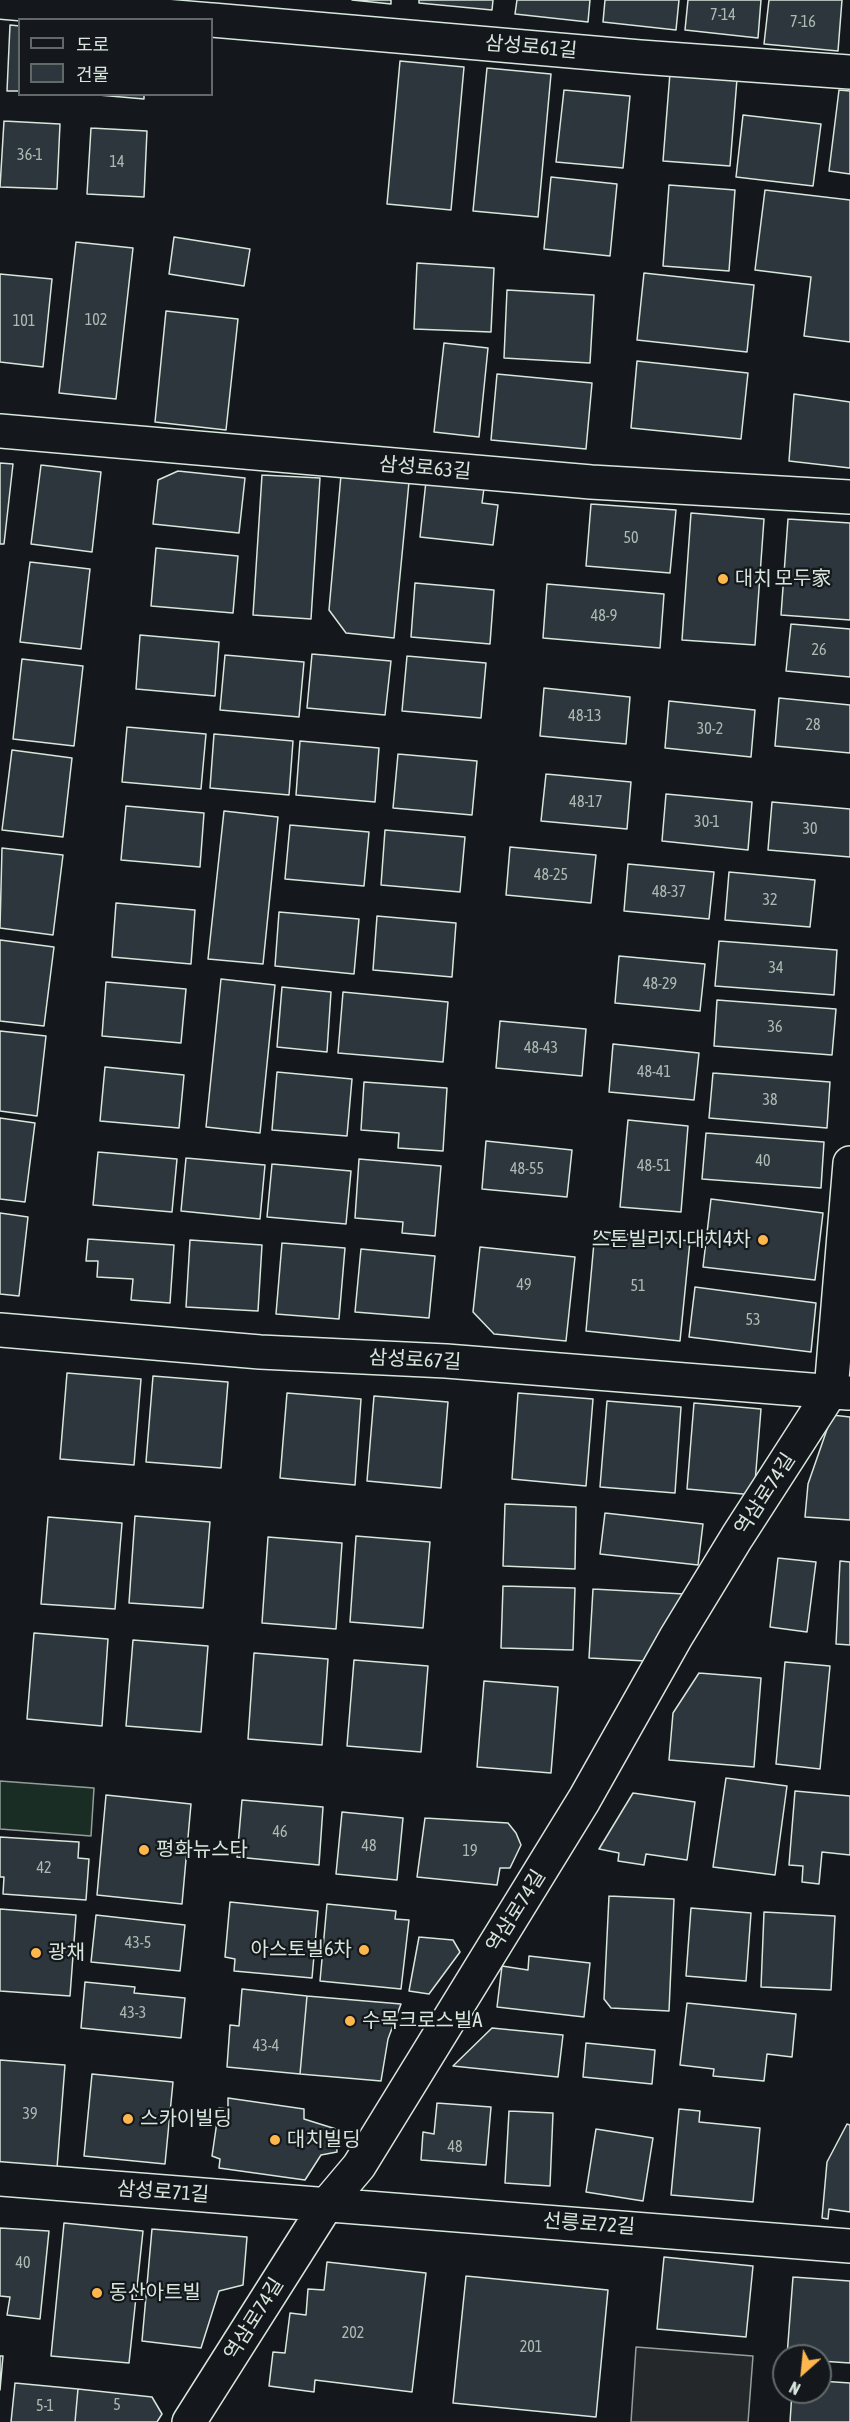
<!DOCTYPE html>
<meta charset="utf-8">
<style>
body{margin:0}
#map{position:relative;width:850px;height:2422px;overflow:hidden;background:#14181c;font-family:"Asap Condensed","Noto Sans KR",sans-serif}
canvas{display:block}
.legend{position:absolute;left:18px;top:18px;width:195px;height:78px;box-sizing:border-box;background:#14181c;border:2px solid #626a69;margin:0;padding:8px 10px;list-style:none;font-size:18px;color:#d8e6dc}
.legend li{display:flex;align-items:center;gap:12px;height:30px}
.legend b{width:30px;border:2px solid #626a69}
.north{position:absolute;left:772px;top:2344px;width:60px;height:60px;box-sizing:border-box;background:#14181c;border:2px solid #626a69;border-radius:50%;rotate:207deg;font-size:16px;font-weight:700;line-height:24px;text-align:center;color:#d8e6dc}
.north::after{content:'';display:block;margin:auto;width:21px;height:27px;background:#ffb74d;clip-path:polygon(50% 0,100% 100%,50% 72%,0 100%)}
</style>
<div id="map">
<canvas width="850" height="2422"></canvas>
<ul class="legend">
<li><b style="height:8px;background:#14181c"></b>도로</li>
<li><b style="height:16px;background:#2c363c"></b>건물</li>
</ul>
<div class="north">N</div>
</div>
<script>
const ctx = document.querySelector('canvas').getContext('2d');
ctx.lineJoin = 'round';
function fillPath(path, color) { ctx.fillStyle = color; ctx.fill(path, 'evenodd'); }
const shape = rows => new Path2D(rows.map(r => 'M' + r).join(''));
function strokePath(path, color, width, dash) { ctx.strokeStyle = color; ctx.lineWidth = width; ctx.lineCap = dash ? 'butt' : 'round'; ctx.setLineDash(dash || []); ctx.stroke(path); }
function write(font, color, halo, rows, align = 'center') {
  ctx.font = font + ' "Asap Condensed","Noto Sans KR",sans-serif'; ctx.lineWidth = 4.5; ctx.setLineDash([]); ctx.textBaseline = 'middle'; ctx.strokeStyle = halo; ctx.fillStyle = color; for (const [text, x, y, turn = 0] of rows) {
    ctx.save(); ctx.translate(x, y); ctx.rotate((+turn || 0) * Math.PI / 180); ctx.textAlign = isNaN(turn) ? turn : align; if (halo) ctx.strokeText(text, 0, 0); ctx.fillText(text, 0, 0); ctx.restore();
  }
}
const green = shape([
 [0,1781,94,1788,91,1836,0,1829,0,1781]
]);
const parking = shape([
 [636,2347,753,2356,748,2422,631,2422,636,2347]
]);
const building = shape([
 [352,0,391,0,391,4,352,0],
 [419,0,493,0,492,10,419,3,419,0],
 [517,0,590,0,588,22,515,14,517,0],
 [605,0,679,0,676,30,603,22,605,0],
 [688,0,761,0,758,38,685,30,688,0],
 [769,0,842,0,838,51,764,44,769,0],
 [10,25,20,26,20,91,7,91,10,25],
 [400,61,464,67,451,210,387,204,400,61],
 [487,68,551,74,538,217,473,211,487,68],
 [670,73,737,79,730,166,663,161,670,73],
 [564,90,630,96,623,168,556,162,564,90],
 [839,90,850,91,850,174,829,171,839,90],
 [87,94,144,94,144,99,87,94],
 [743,115,821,124,813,186,736,177,743,115],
 [4,121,60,124,57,189,0,187,4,121],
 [91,128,147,131,144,197,87,194,91,128],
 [551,177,617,184,610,256,544,249,551,177],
 [669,185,735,190,729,271,663,266,669,185],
 [765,190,850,200,850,342,804,336,811,277,755,270,765,190],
 [174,237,250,249,244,286,169,274,174,237],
 [76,242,133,248,116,399,59,393,76,242],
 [417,263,494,268,491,332,414,329,417,263],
 [644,273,754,285,747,352,637,340,644,273],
 [0,274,52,279,43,367,0,362,0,274],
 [507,290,594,295,590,363,504,358,507,290],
 [166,311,238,319,226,430,155,422,166,311],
 [444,343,488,348,479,437,434,432,444,343],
 [637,361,748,373,741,439,631,428,637,361],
 [497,374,592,383,586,449,491,440,497,374],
 [794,394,850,402,850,468,789,461,794,394],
 [0,463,13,464,4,544,0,544,0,463],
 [41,465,101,472,92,552,31,544,41,465],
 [178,471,245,478,239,533,153,524,158,480,178,471],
 [262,475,320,478,311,619,253,615,262,475],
 [341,475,409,482,394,638,346,633,329,610,341,475],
 [426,481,484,488,482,503,498,505,493,545,420,537,426,481],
 [591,504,676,510,670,573,586,566,591,504],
 [691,513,764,519,755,645,682,640,691,513],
 [788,519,850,523,850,620,781,615,788,519],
 [156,548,238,556,233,613,151,606,156,548],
 [30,562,90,569,81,649,20,642,30,562],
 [415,583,494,590,490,644,411,637,415,583],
 [547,584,664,594,660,648,543,638,547,584],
 [791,624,850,629,850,677,786,671,791,624],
 [140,635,219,642,215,696,136,689,140,635],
 [312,654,391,661,385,715,307,708,312,654],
 [225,655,304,662,299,717,220,710,225,655],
 [407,656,486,663,481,718,402,711,407,656],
 [22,659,83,666,74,746,13,739,22,659],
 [544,688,630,697,626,744,540,736,544,688],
 [779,698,850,705,850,753,775,746,779,698],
 [669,701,755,710,751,757,665,748,669,701],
 [127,727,206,734,201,789,122,782,127,727],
 [214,734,293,741,289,795,210,788,214,734],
 [300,741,379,748,375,802,296,795,300,741],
 [12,750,72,758,63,837,2,830,12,750],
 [398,754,477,761,472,815,393,808,398,754],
 [546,774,631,782,627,829,541,821,546,774],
 [666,794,752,802,748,850,662,841,666,794],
 [772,802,850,809,850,857,768,850,772,802],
 [126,806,204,813,200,867,121,860,126,806],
 [224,811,278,817,263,964,208,959,224,811],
 [290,825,369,832,364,886,285,879,290,825],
 [385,830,465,837,460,892,381,885,385,830],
 [510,847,596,855,591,903,506,895,510,847],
 [2,848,63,855,53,935,0,928,2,848],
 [628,864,714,872,709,919,624,911,628,864],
 [729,872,815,880,810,927,725,920,729,872],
 [116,903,195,910,191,964,112,957,116,903],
 [279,912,359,919,354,974,275,966,279,912],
 [377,916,456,923,452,977,373,970,377,916],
 [0,940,54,947,44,1026,0,1021,0,940],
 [719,941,837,950,834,995,715,986,719,941],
 [619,956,705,964,700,1011,615,1003,619,956],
 [221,979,275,985,260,1133,206,1127,221,979],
 [106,982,186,989,181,1043,102,1036,106,982],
 [282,987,331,992,327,1052,277,1047,282,987],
 [343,992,448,1002,443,1062,338,1053,343,992],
 [717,1000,836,1009,832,1055,714,1046,717,1000],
 [500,1021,586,1029,582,1076,496,1068,500,1021],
 [0,1031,46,1036,37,1116,0,1111,0,1031],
 [613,1044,699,1053,694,1100,609,1092,613,1044],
 [105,1067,184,1075,179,1128,100,1121,105,1067],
 [277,1072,352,1079,347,1136,272,1130,277,1072],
 [713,1073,830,1082,827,1128,709,1118,713,1073],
 [364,1082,447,1088,443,1151,398,1148,399,1133,361,1130,364,1082],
 [0,1118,35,1123,25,1202,0,1199,0,1118],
 [628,1120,688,1126,681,1212,620,1207,628,1120],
 [706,1133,824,1142,821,1188,702,1179,706,1133],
 [486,1141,572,1150,567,1197,482,1189,486,1141],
 [98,1152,177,1159,172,1212,93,1205,98,1152],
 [186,1158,265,1165,260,1219,181,1211,186,1158],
 [359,1159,441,1166,435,1236,402,1233,403,1222,355,1218,359,1159],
 [272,1164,351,1171,346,1224,267,1217,272,1164],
 [711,1199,823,1213,815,1280,703,1267,711,1199],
 [0,1213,28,1217,19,1296,0,1294,0,1213],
 [595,1231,690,1241,680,1341,586,1331,595,1231],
 [88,1239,174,1245,170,1303,131,1300,133,1279,97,1277,98,1261,86,1261,88,1239],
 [190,1240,262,1245,258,1311,186,1307,190,1240],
 [282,1243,345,1248,339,1319,276,1314,282,1243],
 [480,1247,575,1257,566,1341,494,1334,473,1312,480,1247],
 [361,1249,435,1256,429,1318,355,1312,361,1249],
 [695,1287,816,1303,811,1352,689,1337,695,1287],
 [67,1373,141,1379,134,1465,60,1459,67,1373],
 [153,1376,228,1382,221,1468,146,1462,153,1376],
 [287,1393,361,1399,355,1485,280,1478,287,1393],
 [518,1393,593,1399,586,1486,512,1479,518,1393],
 [374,1396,448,1402,441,1488,367,1481,374,1396],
 [607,1401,681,1407,675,1493,600,1487,607,1401],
 [694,1403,761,1409,754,1495,687,1489,694,1403],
 [832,1415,850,1417,850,1520,805,1517,808,1484,832,1415],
 [505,1504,576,1507,575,1569,503,1566,505,1504],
 [605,1513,703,1524,698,1565,600,1554,605,1513],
 [135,1516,210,1522,203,1608,129,1603,135,1516],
 [48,1517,122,1523,115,1609,41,1604,48,1517],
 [356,1536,430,1542,423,1628,350,1622,356,1536],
 [268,1537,342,1543,336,1629,262,1623,268,1537],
 [778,1558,816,1562,807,1632,770,1627,778,1558],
 [840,1561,850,1562,850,1645,836,1644,840,1561],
 [503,1586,575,1588,573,1650,501,1648,503,1586],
 [593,1589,684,1594,646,1661,589,1658,593,1589],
 [34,1633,108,1639,102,1726,27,1719,34,1633],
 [133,1640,208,1646,201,1732,126,1726,133,1640],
 [254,1653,328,1659,322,1745,248,1739,254,1653],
 [354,1660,428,1666,421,1752,347,1746,354,1660],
 [785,1662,830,1666,820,1769,776,1764,785,1662],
 [699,1673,761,1678,754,1767,669,1760,673,1713,699,1673],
 [484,1681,558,1687,551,1773,477,1767,484,1681],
 [726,1778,787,1786,775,1875,713,1867,726,1778],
 [795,1791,850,1796,850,1855,822,1852,819,1884,802,1882,803,1866,789,1865,795,1791],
 [633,1793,695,1802,687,1860,646,1854,644,1865,618,1861,619,1853,599,1849,633,1793],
 [106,1795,191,1804,182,1904,97,1895,106,1795],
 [242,1800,323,1807,319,1865,237,1857,242,1800],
 [342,1812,403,1818,397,1880,336,1874,342,1812],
 [425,1818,508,1823,516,1833,521,1845,510,1868,500,1868,497,1885,417,1877,425,1818],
 [0,1837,79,1842,78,1858,89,1859,86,1900,3,1894,4,1877,0,1877,0,1837],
 [609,1896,674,1899,669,2011,611,2008,604,1999,609,1896],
 [230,1902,318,1911,312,1978,234,1971,235,1959,225,1957,230,1902],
 [327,1904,396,1911,395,1919,409,1920,401,1989,320,1981,327,1904],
 [691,1908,751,1913,746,1981,686,1976,691,1908],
 [0,1909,76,1915,70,1996,0,1991,0,1909],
 [764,1912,835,1916,831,1990,761,1987,764,1912],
 [96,1915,185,1925,180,1971,91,1962,96,1915],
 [419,1937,453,1940,460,1952,429,1994,409,1991,419,1937],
 [529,1956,590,1963,584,2017,497,2007,502,1966,528,1970,529,1956],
 [85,1982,135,1987,134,1993,185,1998,181,2038,81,2028,85,1982],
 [242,1989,307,1996,300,2074,227,2067,230,2025,239,2026,242,1989],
 [307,1996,401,2004,388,2039,381,2081,300,2074,307,1996],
 [687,2003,796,2014,792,2057,767,2054,764,2081,713,2076,714,2069,680,2065,687,2003],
 [492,2028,563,2035,558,2077,453,2066,492,2028],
 [586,2043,655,2050,652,2084,583,2077,586,2043],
 [0,2060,65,2065,57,2168,0,2164,0,2060],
 [92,2074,173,2082,165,2164,84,2156,92,2074],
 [228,2098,304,2109,304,2119,336,2129,337,2152,321,2155,305,2180,219,2168,220,2159,212,2156,219,2108,228,2109,228,2098],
 [437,2103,491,2107,486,2165,421,2160,423,2132,434,2134,437,2103],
 [679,2109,700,2111,699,2122,760,2128,753,2202,671,2195,679,2109],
 [509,2111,553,2113,550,2186,505,2183,509,2111],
 [847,2124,850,2125,850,2212,829,2209,828,2219,822,2218,827,2162,847,2124],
 [596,2129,653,2138,643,2201,586,2192,596,2129],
 [64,2223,143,2231,129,2363,51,2356,64,2223],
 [0,2228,49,2231,40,2319,7,2315,10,2297,0,2296,0,2228],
 [152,2229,247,2237,243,2285,219,2291,201,2348,142,2341,152,2229],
 [664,2257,753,2266,746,2337,657,2329,664,2257],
 [327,2262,426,2273,412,2392,315,2380,314,2392,269,2386,273,2352,285,2353,290,2313,306,2315,308,2289,324,2290,327,2262],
 [466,2276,608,2290,596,2417,453,2403,466,2276],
 [793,2277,850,2281,850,2363,820,2361,820,2356,787,2356,793,2277],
 [0,2356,3,2356,0,2390,0,2356],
 [820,2381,850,2383,850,2422,790,2422,792,2392,820,2392,820,2381],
 [15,2383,78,2389,75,2422,11,2422,15,2383],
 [78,2389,152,2397,162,2414,157,2422,75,2422,78,2389]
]);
const street = shape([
 [0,2,211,20],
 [212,20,640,57,850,72],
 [0,431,591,482,850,497],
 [0,1330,260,1352,446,1361,848,1393],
 [0,2179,850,2246],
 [189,2422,327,2204,359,2166,584,1800,676,1637,737,1537,831,1391,850,1163]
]);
const markers = [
 [723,579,6,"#ffb74d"],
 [763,1240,6,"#ffb74d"],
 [144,1850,6,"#ffb74d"],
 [364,1950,6,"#ffb74d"],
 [36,1953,6,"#ffb74d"],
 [350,2021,6,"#ffb74d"],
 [128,2119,6,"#ffb74d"],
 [275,2140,6,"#ffb74d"],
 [97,2293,6,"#ffb74d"]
];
const numberNames = [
 ["7-14",723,15],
 ["7-16",803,22],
 ["36-1",30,155],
 ["14",117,162],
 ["102",96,320],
 ["101",24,321],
 ["50",631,538],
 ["48-9",604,616],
 ["26",819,650],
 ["48-13",585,716],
 ["28",813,725],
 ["30-2",710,729],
 ["48-17",586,802],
 ["30-1",707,822],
 ["30",810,829],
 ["48-25",551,875],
 ["48-37",669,892],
 ["32",770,900],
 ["34",776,968],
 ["48-29",660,984],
 ["36",775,1027],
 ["48-43",541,1048],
 ["48-41",654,1072],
 ["38",770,1100],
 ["40",763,1161],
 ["48-51",654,1166],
 ["48-55",527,1169],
 ["49",524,1285],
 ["51",638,1286],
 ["53",753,1320],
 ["46",280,1832],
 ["48",369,1846],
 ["19",470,1851],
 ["42",44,1868],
 ["43-5",138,1943],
 ["43-3",133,2013],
 ["43-4",266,2046],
 ["39",30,2114],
 ["48",455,2147],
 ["40",23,2263],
 ["202",353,2333],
 ["201",531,2347],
 ["5",117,2405],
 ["5-1",45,2406]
];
const streetNames = [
 ["삼성로61길",531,47,5],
 ["삼성로63길",425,468,5],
 ["삼성로67길",415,1360,3],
 ["역삼로74길",765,1494,-57],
 ["역삼로74길",516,1911,-58],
 ["삼성로71길",163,2192,4],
 ["선릉로72길",589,2224,4],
 ["역삼로74길",254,2319,-58]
];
const poiNames = [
 ["대치 모두家",735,579],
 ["스톤빌리지 대치4차",751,1240,"right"],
 ["평화뉴스타",156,1850],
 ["아스토빌6차",352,1950,"right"],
 ["광채",48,1953],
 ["수목크로스빌A",362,2021],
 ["스카이빌딩",140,2119],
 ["대치빌딩",287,2140],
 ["동산아트빌",109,2293]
];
fillPath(green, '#1a2d24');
strokePath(green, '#939e99', 1.5);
fillPath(parking, '#24282b');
strokePath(parking, '#939e99', 1.5);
fillPath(building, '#2c363c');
strokePath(building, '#d8e6dc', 1.5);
strokePath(street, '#d8e6dc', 36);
strokePath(street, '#14181c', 33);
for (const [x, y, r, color] of markers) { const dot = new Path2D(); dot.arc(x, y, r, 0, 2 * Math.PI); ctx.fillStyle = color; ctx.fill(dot); strokePath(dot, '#14181c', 2); }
write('16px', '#adbab4', null, numberNames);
write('20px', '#d8e6dc', '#14181c', streetNames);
write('20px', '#d8e6dc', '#14181c', poiNames, 'left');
</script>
